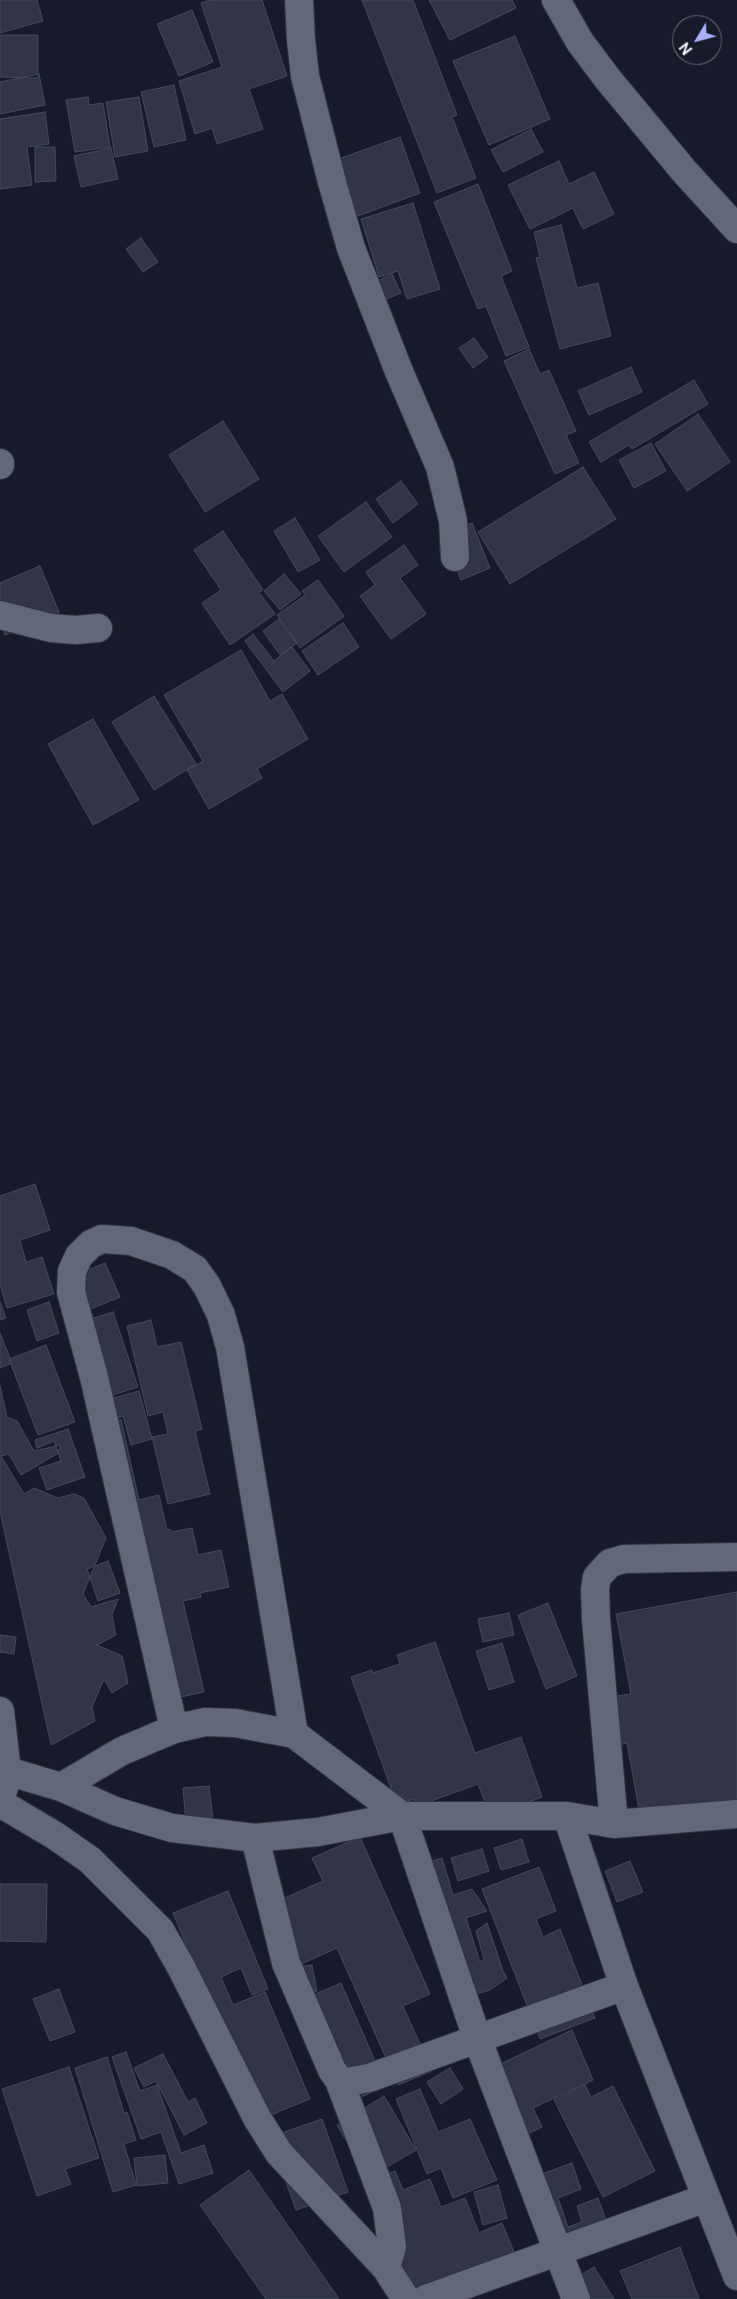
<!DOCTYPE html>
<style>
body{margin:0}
#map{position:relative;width:737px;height:2299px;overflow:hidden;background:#171b29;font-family:"Public Sans",sans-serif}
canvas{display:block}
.north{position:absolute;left:672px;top:15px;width:50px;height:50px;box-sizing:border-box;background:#171b29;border:1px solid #6d717d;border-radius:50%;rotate:233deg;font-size:14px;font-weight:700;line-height:20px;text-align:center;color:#eef2fc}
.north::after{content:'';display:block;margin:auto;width:18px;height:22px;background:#abaffb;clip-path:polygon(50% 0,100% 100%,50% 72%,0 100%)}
</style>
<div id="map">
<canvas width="737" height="2299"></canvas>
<div class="north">N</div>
</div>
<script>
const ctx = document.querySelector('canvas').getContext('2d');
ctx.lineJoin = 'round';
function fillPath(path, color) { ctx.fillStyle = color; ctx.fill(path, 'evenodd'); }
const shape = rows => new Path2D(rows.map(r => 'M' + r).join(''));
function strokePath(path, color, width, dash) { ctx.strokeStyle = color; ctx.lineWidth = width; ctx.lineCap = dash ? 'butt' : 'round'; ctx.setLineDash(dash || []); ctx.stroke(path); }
const building = shape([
 [0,0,37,0,43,21,0,33,0,0],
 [210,0,262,0,287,76,249,89,263,129,217,144,212,128,195,134,179,81,222,67,201,3,210,0],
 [362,0,413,0,457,115,452,117,476,178,437,193,362,0],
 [429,0,512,0,516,8,450,40,429,0],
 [192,10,213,62,179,76,157,24,192,10],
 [0,35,38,35,38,78,0,77,0,35],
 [515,36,550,119,489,145,453,61,515,36],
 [39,74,45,105,0,114,0,82,39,74],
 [174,85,186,140,154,147,141,92,174,85],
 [88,97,89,105,103,103,110,147,75,152,66,100,88,97],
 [139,97,148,151,115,157,106,102,139,97],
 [45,112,49,144,27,147,32,185,0,189,0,119,45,112],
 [531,129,543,152,503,172,491,150,531,129],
 [400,137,420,193,350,219,330,162,400,137],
 [35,147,55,147,56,181,35,182,35,147],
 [111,148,118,179,81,187,74,156,111,148],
 [559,161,569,184,594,172,614,214,583,229,573,208,530,229,508,185,559,161],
 [478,184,512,271,501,276,529,347,506,356,486,306,478,309,434,202,478,184],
 [413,203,440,289,407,299,398,271,379,277,361,219,413,203],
 [561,225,577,288,598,283,611,336,560,349,536,258,540,257,534,232,561,225],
 [141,238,158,262,143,272,126,249,141,238],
 [392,274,401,293,377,303,369,285,392,274],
 [474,338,488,357,473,368,459,348,474,338],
 [529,349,540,374,549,370,576,431,566,435,579,463,555,474,504,361,529,349],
 [631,367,642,392,589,415,578,391,631,367],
 [694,380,708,404,632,449,629,445,601,462,589,442,694,380],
 [698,414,730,462,687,491,655,444,698,414],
 [223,421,259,479,205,512,169,455,223,421],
 [651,443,666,471,634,488,619,460,651,443],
 [583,467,616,519,510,584,478,532,583,467],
 [401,481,418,504,393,523,376,499,401,481],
 [366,502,392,537,344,572,318,536,366,502],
 [295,518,320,560,298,572,274,531,295,518],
 [472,523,490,568,461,580,443,535,472,523],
 [223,531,263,590,259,592,275,614,230,645,202,603,221,590,194,550,223,531],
 [404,545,418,565,400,578,426,614,391,639,360,596,375,585,366,572,404,545],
 [40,566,59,612,5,635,0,622,0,583,40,566],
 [284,574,301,594,280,610,264,591,284,574],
 [318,580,344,616,300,648,277,615,305,595,302,591,318,580],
 [279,619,297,643,280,655,263,631,279,619],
 [343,623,359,647,318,675,302,651,343,623],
 [253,634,274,661,292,647,310,671,283,692,245,641,253,634],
 [241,650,270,701,282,694,308,739,257,769,262,778,209,809,187,770,203,761,164,695,241,650],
 [154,696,196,764,154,790,112,722,154,696],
 [93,719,139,800,93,825,48,744,93,719],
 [35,1184,50,1230,20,1240,26,1262,42,1257,54,1294,7,1308,0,1285,0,1196,35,1184],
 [105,1263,120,1297,86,1311,71,1277,105,1263],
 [0,1302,6,1318,0,1320,0,1302],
 [49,1302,59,1333,37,1341,27,1310,49,1302],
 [113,1312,138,1387,100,1399,75,1324,113,1312],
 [151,1320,157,1347,181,1342,202,1429,195,1431,210,1494,168,1504,152,1437,168,1434,163,1412,148,1416,127,1326,151,1320],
 [0,1333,12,1363,0,1368,0,1333],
 [46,1345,75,1422,38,1435,9,1359,46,1345],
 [0,1386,7,1417,17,1421,34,1451,61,1445,57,1454,21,1475,9,1454,1,1456,24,1494,34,1488,58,1498,74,1494,84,1498,106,1538,83,1594,91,1607,118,1599,112,1615,116,1635,97,1645,122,1656,128,1683,112,1693,104,1679,92,1707,95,1721,51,1745,0,1511,0,1386],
 [139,1391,152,1439,131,1445,123,1416,101,1423,96,1403,139,1391],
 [121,1420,139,1500,159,1495,167,1530,170,1529,171,1532,192,1528,198,1555,221,1550,229,1587,200,1593,201,1597,183,1601,204,1692,162,1701,101,1424,121,1420],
 [68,1429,85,1477,47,1490,39,1468,61,1461,54,1441,37,1448,35,1440,68,1429],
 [108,1561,120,1593,98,1601,87,1569,108,1561],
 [737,1592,737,1819,640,1815,627,1743,619,1745,610,1697,631,1694,616,1614,737,1592],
 [548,1603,577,1676,546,1689,518,1615,548,1603],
 [509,1613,514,1635,483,1642,478,1619,509,1613],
 [0,1635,16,1637,14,1654,0,1652,0,1635],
 [435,1642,475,1753,521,1737,542,1797,490,1816,478,1784,417,1806,414,1799,397,1805,351,1677,372,1670,373,1673,400,1664,397,1655,435,1642],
 [502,1643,514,1682,489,1690,476,1651,502,1643],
 [209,1786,213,1820,186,1823,183,1788,209,1786],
 [360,1837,430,1994,403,2006,432,2071,398,2085,337,1948,288,1970,260,1909,323,1881,312,1858,360,1837],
 [522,1839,529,1862,501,1870,494,1848,522,1839],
 [482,1849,489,1871,458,1881,451,1858,482,1849],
 [442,1858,453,1895,472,1889,487,1911,466,1918,480,1962,484,1959,476,1931,487,1923,503,1971,507,1978,490,1990,461,1999,418,1865,442,1858],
 [630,1861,643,1892,617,1902,605,1871,630,1861],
 [539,1867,556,1911,536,1919,543,1937,560,1929,595,2018,540,2039,482,1889,539,1867],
 [0,1884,47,1884,46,1942,0,1941,0,1884],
 [228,1891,268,1989,252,1995,241,1968,221,1977,233,2005,265,1992,310,2099,258,2120,173,1913,228,1891],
 [312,1965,317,1991,299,1995,293,1968,312,1965],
 [341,1983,386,2086,341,2106,297,2002,341,1983],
 [59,1989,75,2032,50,2041,33,1999,59,1989],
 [572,2030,593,2080,533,2108,542,2127,511,2142,479,2074,572,2030],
 [126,2052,140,2091,157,2085,181,2153,204,2145,213,2173,179,2184,161,2132,141,2139,112,2057,126,2052],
 [163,2054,188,2102,195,2098,207,2123,184,2135,156,2081,144,2087,134,2068,163,2054],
 [107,2057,124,2113,127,2112,136,2140,124,2144,136,2185,113,2192,75,2068,107,2057],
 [69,2067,99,2158,65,2169,71,2184,37,2196,2,2089,69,2067],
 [450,2068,463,2089,441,2104,427,2082,450,2068],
 [585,2085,591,2097,613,2086,655,2171,603,2197,554,2100,585,2085],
 [420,2089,438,2132,470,2119,497,2180,453,2198,441,2168,427,2174,396,2099,420,2089],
 [384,2096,416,2150,368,2178,337,2125,384,2096],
 [322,2119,348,2192,296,2210,270,2137,322,2119],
 [165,2155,168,2183,137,2186,134,2158,165,2155],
 [572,2163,581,2189,558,2198,568,2227,582,2222,577,2206,598,2198,608,2226,552,2258,542,2174,572,2163],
 [249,2170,339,2299,266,2299,200,2205,249,2170],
 [395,2171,403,2190,430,2179,441,2207,465,2198,479,2233,502,2223,519,2264,412,2299,366,2183,395,2171],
 [498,2185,507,2218,483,2225,474,2192,498,2185],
 [680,2247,699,2299,632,2299,620,2271,680,2247],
 [594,2267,614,2299,567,2299,560,2287,594,2267]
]);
const street = shape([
 [299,0,301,40,305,76,332,182,351,248,398,369,440,467,453,521,455,557],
 [0,463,0,465],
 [0,615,51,628,76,630,98,628],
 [0,1711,7,1771,4,1788],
 [174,1729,94,1377,71,1292,72,1271,79,1256,91,1244,102,1239,131,1241,172,1255,195,1269,207,1286,221,1315,230,1347,294,1734],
 [7,1771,61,1787,115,1811,172,1828,255,1838,318,1832,402,1816,567,1816,614,1824,737,1814],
 [61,1787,122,1751,174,1729,205,1722,235,1723,294,1734,402,1816,477,2038,576,2299],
 [0,1803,54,1835,90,1860,160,1930,181,1967,257,2118,279,2153,386,2268,406,2299],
 [567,1816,624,1986,737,2276],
 [614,1824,596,1619,595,1589,597,1577,610,1563,624,1559,737,1557],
 [255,1838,286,1963,332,2070,339,2080,346,2082,369,2078,624,1986],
 [339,2080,387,2208,392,2247,386,2268],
 [426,2299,706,2198]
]);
const secondary = shape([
 [556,0,580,42,607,78,684,171,737,229]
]);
fillPath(building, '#313545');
strokePath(building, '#454a5a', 1);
strokePath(street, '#333540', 30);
strokePath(secondary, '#333540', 30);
strokePath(street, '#636879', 28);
strokePath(secondary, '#636879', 28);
</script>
